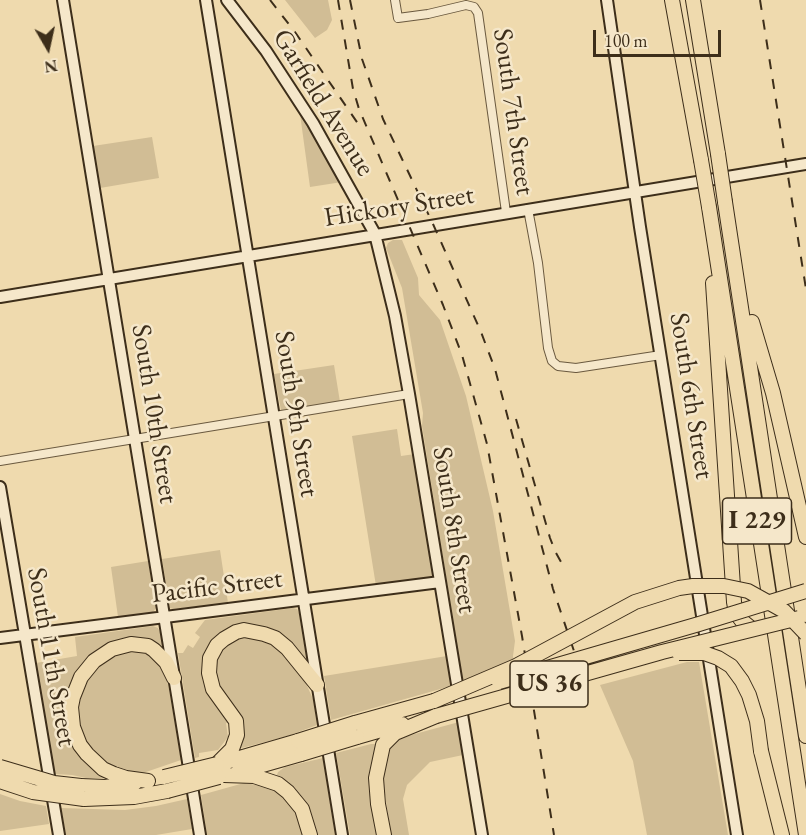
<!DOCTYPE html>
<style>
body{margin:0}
#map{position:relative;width:806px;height:835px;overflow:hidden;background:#efdaae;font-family:"EB Garamond",serif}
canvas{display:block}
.north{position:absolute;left:18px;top:18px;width:60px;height:60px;-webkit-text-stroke:4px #f5e7ca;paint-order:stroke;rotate:171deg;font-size:16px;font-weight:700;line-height:24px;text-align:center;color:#3d2e1a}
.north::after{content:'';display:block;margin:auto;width:21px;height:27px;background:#3d2e1a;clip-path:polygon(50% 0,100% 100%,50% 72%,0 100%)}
.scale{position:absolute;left:593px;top:30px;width:128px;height:27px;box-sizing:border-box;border:3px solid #3d2e1a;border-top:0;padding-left:8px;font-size:18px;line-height:21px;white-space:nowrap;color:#3d2e1a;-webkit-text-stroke:4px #f5e7ca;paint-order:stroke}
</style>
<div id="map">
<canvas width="806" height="835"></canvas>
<div class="north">N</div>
<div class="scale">100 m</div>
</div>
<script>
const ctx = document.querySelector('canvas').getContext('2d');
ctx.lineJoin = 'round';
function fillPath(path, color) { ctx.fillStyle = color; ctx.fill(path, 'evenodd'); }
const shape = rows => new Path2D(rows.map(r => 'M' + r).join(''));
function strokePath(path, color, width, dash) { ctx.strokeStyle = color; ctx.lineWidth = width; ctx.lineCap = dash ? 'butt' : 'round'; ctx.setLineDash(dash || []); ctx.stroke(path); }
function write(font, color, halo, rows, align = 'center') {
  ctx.font = font + ' "EB Garamond",serif'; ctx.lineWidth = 5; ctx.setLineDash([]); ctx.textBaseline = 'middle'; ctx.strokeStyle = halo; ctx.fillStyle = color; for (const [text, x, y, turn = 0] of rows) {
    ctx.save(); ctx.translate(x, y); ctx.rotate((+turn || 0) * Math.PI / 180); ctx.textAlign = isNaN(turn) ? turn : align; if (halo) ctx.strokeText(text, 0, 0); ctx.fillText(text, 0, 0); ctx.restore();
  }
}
const green = shape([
 [285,0,328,0,332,20,327,30,315,38],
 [300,114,303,115,342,182,310,187],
 [152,137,159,178,100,188,93,146],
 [393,240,402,240,418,278,419,295,440,320,466,396,493,511,515,641,513,656,514,667,463,683,422,426,423,413,402,288,386,248,388,243],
 [334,365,340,402,281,410,274,374],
 [397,429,401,456,415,454,434,574,430,579,376,586,352,436],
 [220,550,228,603,173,609,170,608,162,559],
 [148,561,156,608,153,612,148,613,118,617,111,567],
 [293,608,297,609,299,613,307,661,243,627,205,659,229,722,226,723,228,737,218,750,199,753,199,757,195,758,178,653,183,653,188,645,193,648,200,637,195,633,205,620],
 [153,626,158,628,160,632,164,653,152,644,87,661,70,738,77,752,86,763,109,778,86,778,72,775,55,774,36,663,77,656,75,637],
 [244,636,274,643,299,668,313,699,317,725,288,736,238,749,241,738,214,680,215,659,226,643],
 [131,650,143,650,159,659,167,678,181,760,143,773,131,774,105,766,83,744,75,716,79,694,92,670,114,656],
 [447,656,451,686,331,720,324,676],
 [687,662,699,662,728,835,647,835,633,761,600,685],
 [459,722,463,755,430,762,407,785,403,799,409,835,391,835,383,781,389,748,400,738],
 [371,744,380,744,379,835,350,835,336,753],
 [323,758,335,835,314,835,279,781,277,775,278,772,285,767],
 [244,783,270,787,282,795,292,805,301,819,305,835,207,835,201,795],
 [0,794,20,801,46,806,49,824,0,831],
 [187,799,192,829,156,835,66,835,61,808,125,810,156,806]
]);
const street = shape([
 [395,0,398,18,428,14,466,5,474,7,478,13,506,212],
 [528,209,538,263,548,348,552,361,558,366,576,368,661,355],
 [0,461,409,394]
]);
const secondary = shape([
 [63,0,200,835],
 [206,0,342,835],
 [227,0,266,51,313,123,375,234,395,316,409,394,482,835],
 [607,0,640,227,737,835],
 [0,297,806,164],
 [0,487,59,835],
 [0,638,440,582]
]);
const highway = shape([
 [672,0,701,160],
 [693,0,718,154],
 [725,202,806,736],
 [709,207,806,835],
 [713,283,734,602,736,613,742,621,752,629],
 [752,322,773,393,806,537],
 [355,723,434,701],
 [357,737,402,724],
 [761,751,782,835],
 [217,764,232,749,237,735,236,721,213,689,209,673,210,658,217,645,224,639,236,632,244,630,264,634,275,638,287,648,317,685],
 [219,764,298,741],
 [238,772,301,754],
 [224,775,254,776,278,784,288,792,302,809,310,835],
 [148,781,126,778,114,774,103,769,87,754,80,745,73,727,71,707,73,697,81,677,94,661,112,649,131,644,148,646,154,650,166,662,174,678],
 [81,786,105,787,135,783],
 [84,799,134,797,167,791],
 [384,835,378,804,376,778,383,745,395,733,436,716]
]);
const rail = shape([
 [270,0,295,32,361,128],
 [338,0,353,89,359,109,443,305,462,355,487,444,522,636,554,835],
 [350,0,362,59,383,119,433,224,481,332,495,369,553,589,575,654],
 [760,0,806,289],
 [516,419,550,538,556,553,561,562]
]);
const highwayBridge = shape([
 [718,154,725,202],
 [701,160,709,207],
 [679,653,704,653,718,658,731,666,742,681,749,695,757,721,761,751],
 [499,682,699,624,806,591],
 [434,701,516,666,635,602,679,588,693,586,724,586,748,591,784,611,806,634],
 [436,716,662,652,799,618],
 [298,741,355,723],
 [301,754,357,737],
 [0,767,54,783,81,786],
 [164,777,217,764],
 [0,781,33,792,84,799],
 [167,791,219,777]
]);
const shields = [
 [757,521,69],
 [549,684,78]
];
const shieldNames = [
 ["I 229",757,521],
 ["US 36",549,684]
];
const streetNames = [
 ["Garfield Avenue",323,103,58],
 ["South 7th Street",513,112,82],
 ["Hickory Street",399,207,-9],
 ["South 6th Street",691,396,81],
 ["South 10th Street",154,414,81],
 ["South 9th Street",296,414,81],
 ["South 8th Street",454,530,81],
 ["Pacific Street",217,587,-7],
 ["South 11th Street",51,657,80]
];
fillPath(green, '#d1bd95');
strokePath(street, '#6a593f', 10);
strokePath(secondary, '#3d2e1a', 14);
strokePath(highway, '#3d2e1a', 16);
strokePath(street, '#f5e7ca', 8);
strokePath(secondary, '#f5e7ca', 10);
strokePath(highway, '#efdaae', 14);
strokePath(rail, '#3d2e1a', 2, [10, 10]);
strokePath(highwayBridge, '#3d2e1a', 16, []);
strokePath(highwayBridge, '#efdaae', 14);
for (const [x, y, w] of shields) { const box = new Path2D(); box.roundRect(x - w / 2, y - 23, w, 46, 4.5); ctx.fillStyle = '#f5e7ca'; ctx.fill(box); strokePath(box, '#3d2e1a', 1.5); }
write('bold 26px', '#3d2e1a', null, shieldNames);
write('27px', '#3d2e1a', '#f5e7ca', streetNames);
</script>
